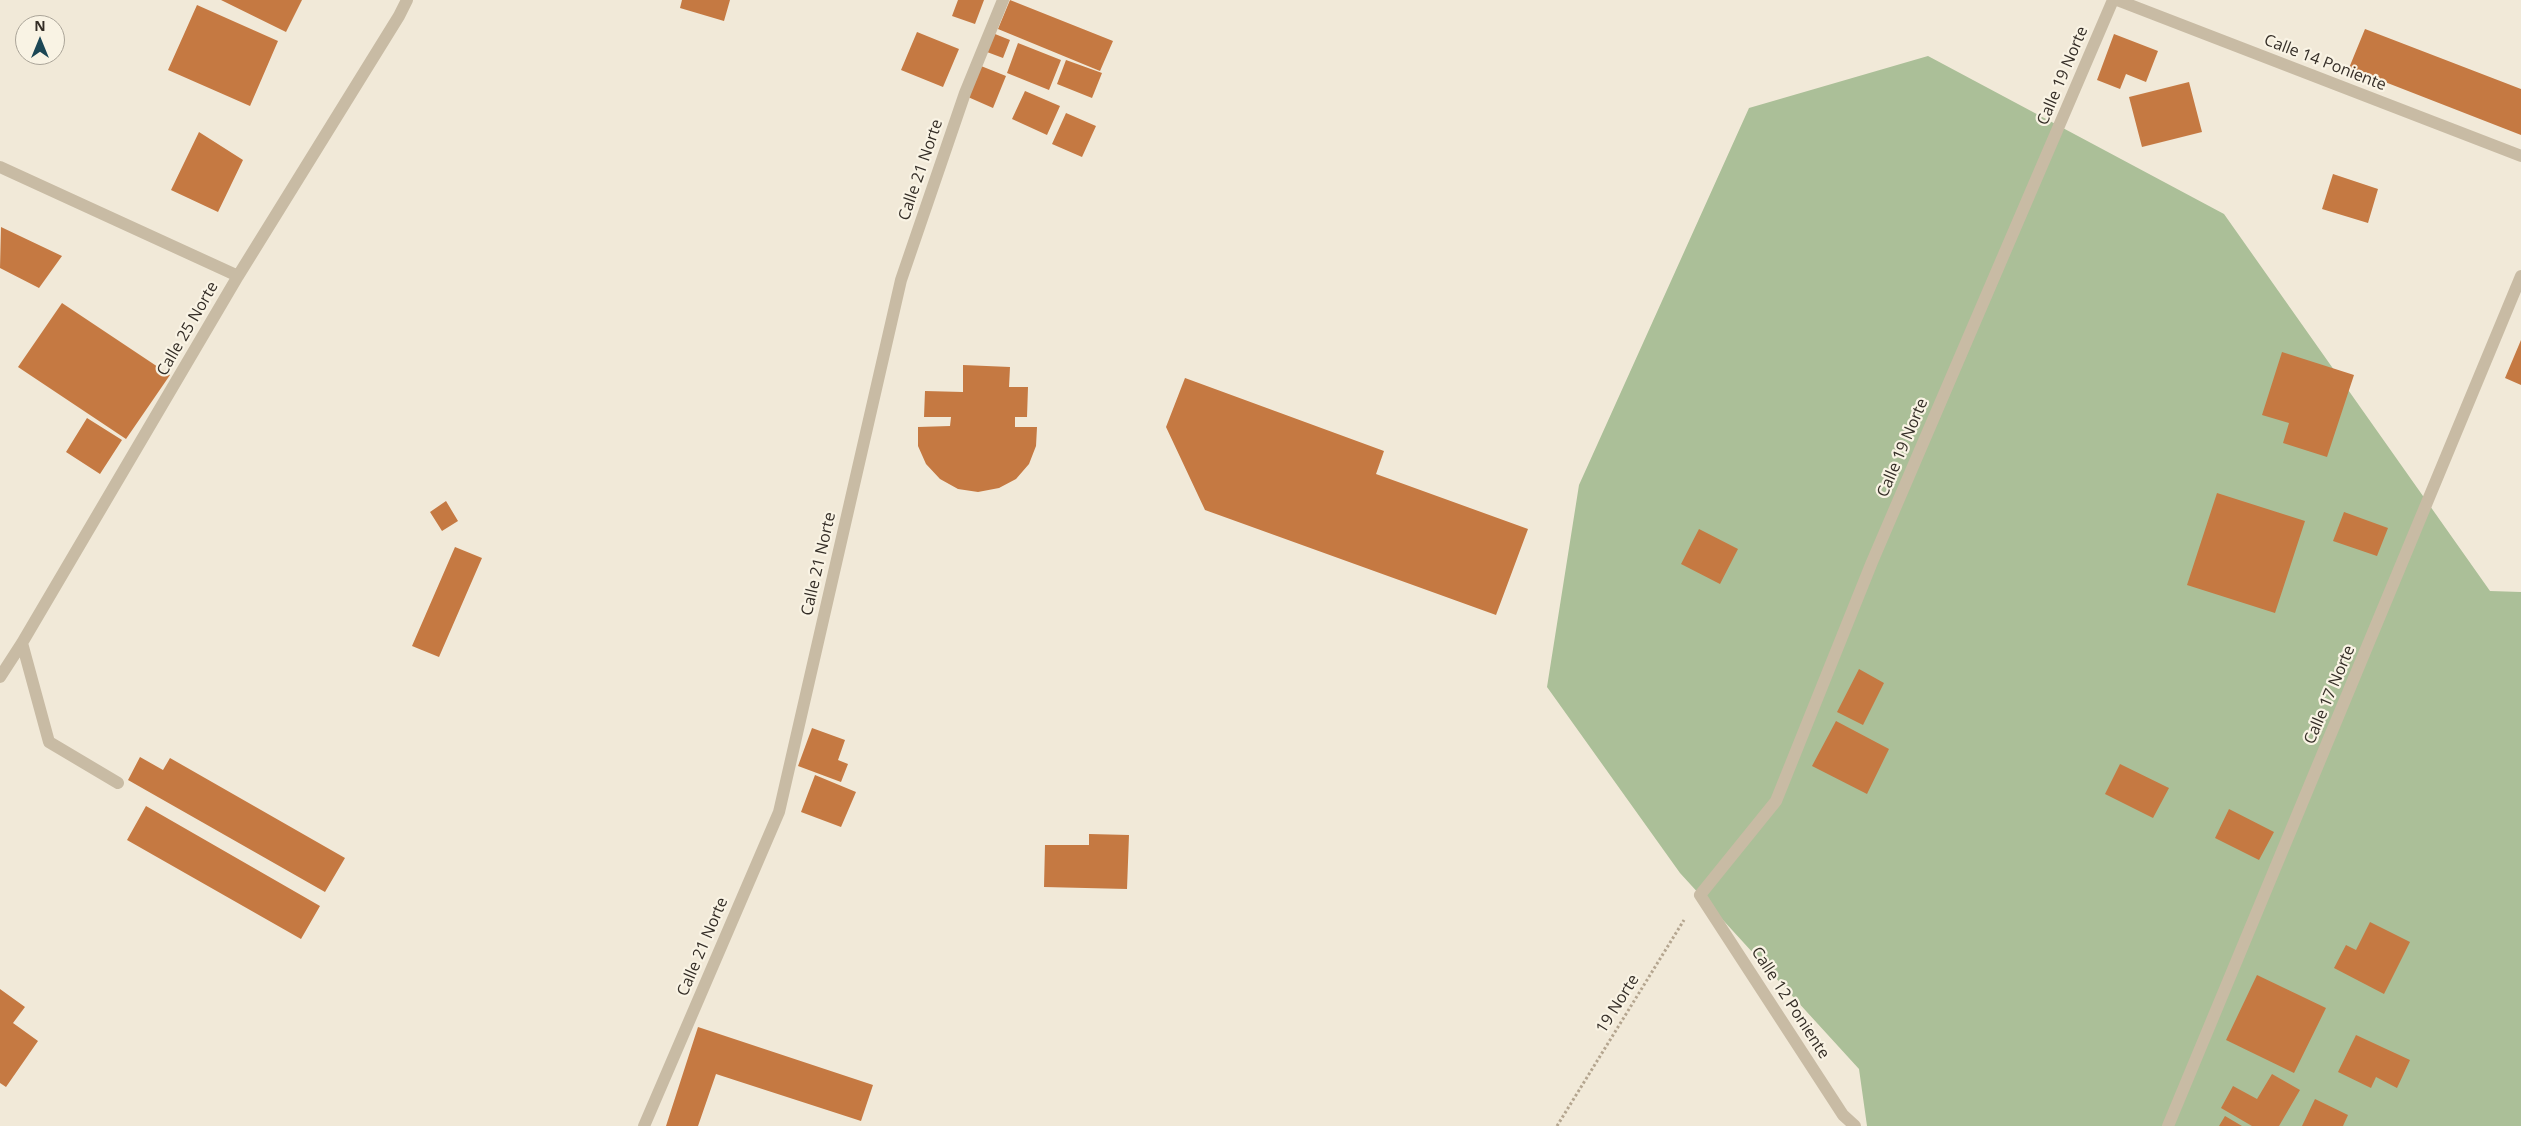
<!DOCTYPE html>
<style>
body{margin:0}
#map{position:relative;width:2521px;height:1126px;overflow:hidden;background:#f1e9d8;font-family:"Open Sans",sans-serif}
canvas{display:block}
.north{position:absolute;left:15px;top:15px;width:50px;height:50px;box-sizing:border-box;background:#f9f3e4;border:1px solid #aaa498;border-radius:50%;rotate:0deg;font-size:14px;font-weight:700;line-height:20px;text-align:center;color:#342d26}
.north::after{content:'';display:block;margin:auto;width:18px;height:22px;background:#1c4755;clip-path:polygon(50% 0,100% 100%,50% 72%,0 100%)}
</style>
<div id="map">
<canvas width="2521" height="1126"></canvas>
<div class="north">N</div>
</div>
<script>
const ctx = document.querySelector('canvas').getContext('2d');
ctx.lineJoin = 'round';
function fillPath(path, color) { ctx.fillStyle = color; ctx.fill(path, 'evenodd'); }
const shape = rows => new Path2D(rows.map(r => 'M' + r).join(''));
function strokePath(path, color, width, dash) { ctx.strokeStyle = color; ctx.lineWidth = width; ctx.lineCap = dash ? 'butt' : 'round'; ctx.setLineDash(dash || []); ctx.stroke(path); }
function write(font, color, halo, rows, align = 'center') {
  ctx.font = font + ' "Open Sans",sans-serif'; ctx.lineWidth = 4.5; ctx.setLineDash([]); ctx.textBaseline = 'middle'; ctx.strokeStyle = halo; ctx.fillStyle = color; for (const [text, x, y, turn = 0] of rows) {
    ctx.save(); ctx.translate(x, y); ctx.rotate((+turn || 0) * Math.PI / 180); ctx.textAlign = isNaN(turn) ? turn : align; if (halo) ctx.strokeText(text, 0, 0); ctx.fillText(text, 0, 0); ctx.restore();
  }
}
const green = shape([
 [1928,56,2224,214,2490,591,2521,592,2521,1126,1867,1126,1859,1069,1680,873,1547,687,1579,485,1749,108]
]);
const building = shape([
 [221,0,302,0,286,32],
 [682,0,730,0,724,21,680,8],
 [958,0,984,0,975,24,952,16],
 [1010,0,1113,41,1100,71,998,29],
 [197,5,278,41,250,106,168,70],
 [2365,29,2521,89,2521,135,2349,68],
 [917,32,959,49,943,87,901,70],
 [995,34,1010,40,1003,58,987,52],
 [2114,34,2158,51,2146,82,2126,74,2120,89,2097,80],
 [1018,43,1061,60,1049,90,1007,73],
 [1066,60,1102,73,1092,98,1057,84],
 [981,66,1006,76,993,108,968,97],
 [2189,82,2202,132,2142,147,2129,97],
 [1025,91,1060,106,1047,135,1012,119],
 [1066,113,1096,126,1082,157,1052,144],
 [199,132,243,160,218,212,171,190],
 [2333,174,2378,189,2368,223,2322,209],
 [1,227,62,256,39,288,0,268],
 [62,303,170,375,126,439,18,367],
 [2521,340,2521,385,2505,378],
 [2282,352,2354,375,2327,457,2283,443,2289,423,2262,415],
 [963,365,1010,367,1009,387,1028,387,1027,417,1015,417,1015,427,1037,427,1036,446,1029,464,1016,479,999,488,978,492,958,489,940,479,926,464,918,446,918,427,950,426,951,417,924,417,925,391,963,392],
 [1185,378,1384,451,1376,474,1528,529,1496,615,1205,510,1166,427],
 [87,418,122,440,100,474,66,452],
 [2217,493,2305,521,2275,613,2187,585],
 [446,501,458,521,442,531,430,512],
 [2344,512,2388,528,2377,556,2333,541],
 [1699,529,1738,549,1720,584,1681,564],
 [455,547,482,558,439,657,412,646],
 [1859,669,1884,683,1863,725,1837,712],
 [1836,721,1889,749,1867,794,1812,766],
 [812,728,845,740,838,760,848,764,841,782,798,766],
 [140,757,163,770,170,758,345,858,325,892,128,780],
 [2120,764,2169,788,2153,818,2105,794],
 [815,775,856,792,841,827,801,812],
 [146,806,320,906,301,939,127,840],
 [2229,809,2274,832,2259,860,2215,838],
 [1089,834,1129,835,1127,889,1044,887,1045,845,1089,845],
 [2370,922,2410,942,2384,994,2334,968,2346,945,2356,950],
 [2257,975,2326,1008,2294,1073,2226,1040],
 [0,989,25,1007,13,1023,38,1041,6,1087,0,1083],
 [698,1027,873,1085,861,1121,716,1074,698,1126,666,1126],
 [2356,1035,2410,1060,2397,1088,2376,1077,2371,1088,2338,1072],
 [2272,1074,2300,1090,2279,1126,2252,1126,2221,1108,2233,1086,2257,1099],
 [2315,1099,2348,1115,2343,1126,2302,1126],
 [2225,1116,2242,1126,2219,1126]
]);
const path = shape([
 [1557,1126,1684,920]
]);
const minor = shape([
 [2117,0,2521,156],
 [0,167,238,276],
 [22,643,49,742,118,783],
 [0,677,22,643,238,276,399,16,407,0],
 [644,1126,779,812,901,280,965,93,1003,0],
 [1855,1126,1843,1115,1700,895,1776,801,1872,562,2113,0],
 [2168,1126,2521,276]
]);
const streetNames = [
 ["Calle 14 Poniente",2325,63,21],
 ["Calle 19 Norte",2063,76,-67],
 ["Calle 21 Norte",921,170,-71],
 ["Calle 25 Norte",188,329,-60],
 ["Calle 19 Norte",1903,448,-67],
 ["Calle 21 Norte",819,564,-77],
 ["Calle 17 Norte",2330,695,-67],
 ["Calle 21 Norte",703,947,-67],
 ["Calle 12 Poniente",1790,1003,57],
 ["19 Norte",1618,1004,-58]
];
fillPath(green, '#abbf98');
fillPath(building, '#c57942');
strokePath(path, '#b4a58f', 3, [2.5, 2.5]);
strokePath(minor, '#c8bba4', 12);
write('16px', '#342d26', '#f9f3e4', streetNames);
</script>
